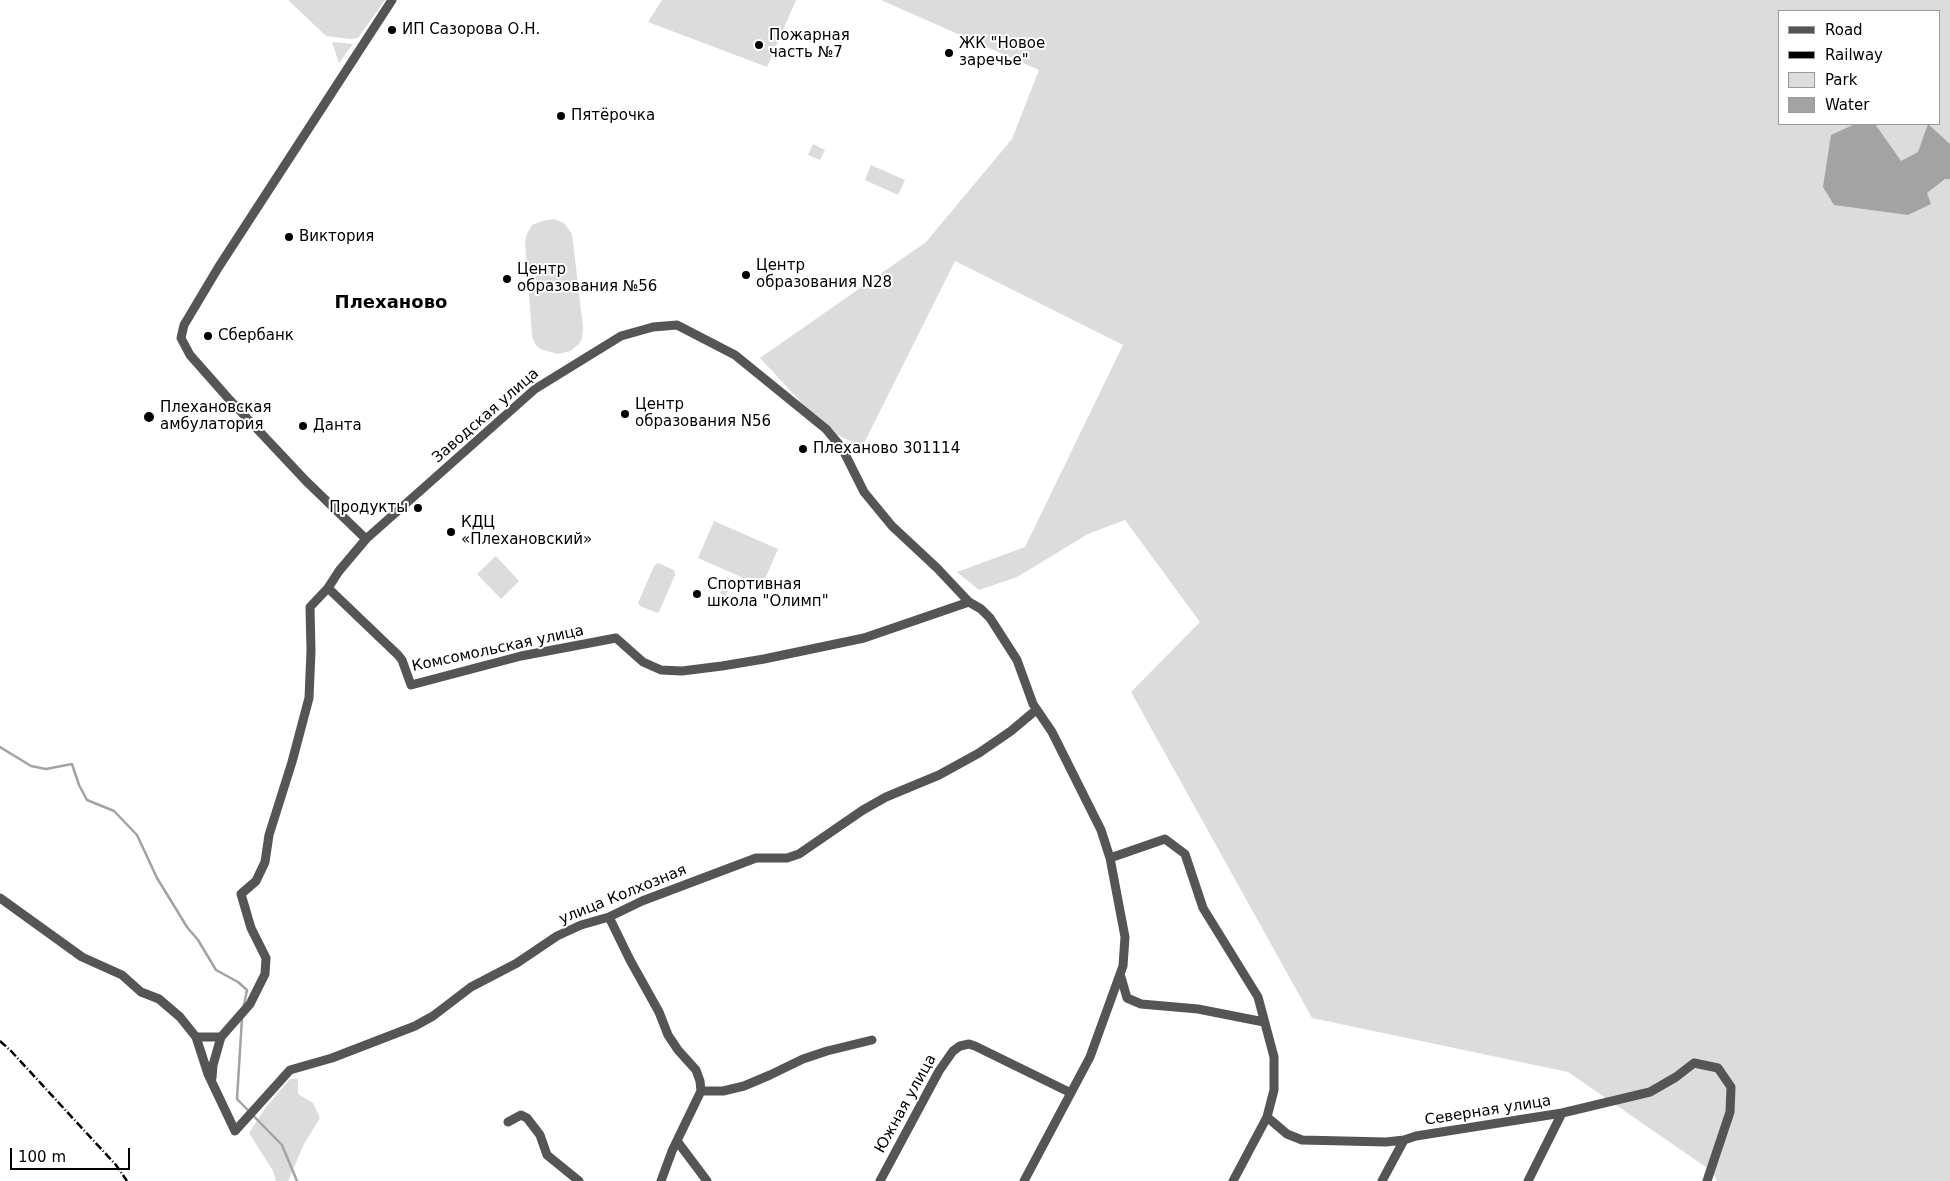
<!DOCTYPE html>
<meta charset="utf-8">
<style>
body{margin:0}
#map{position:relative;width:1950px;height:1181px;overflow:hidden;background:#fff;font-family:"DejaVu Sans",sans-serif}
canvas{display:block}
.legend{position:absolute;left:1778px;top:10px;width:162px;height:115px;box-sizing:border-box;background:#fff;border:1px solid #999;margin:0;padding:6px 9px;list-style:none;font-size:15px;color:#000}
.legend li{display:flex;align-items:center;gap:10px;height:25px}
.legend b{width:25px;border:1px solid #999}
.scale{position:absolute;left:10px;top:1148px;width:120px;height:22px;box-sizing:border-box;border:2px solid #000;border-top:0;padding-left:6px;font-size:15px;line-height:18px;white-space:nowrap;color:#000;-webkit-text-stroke:4px #fff;paint-order:stroke}
</style>
<div id="map">
<canvas width="1950" height="1181"></canvas>
<ul class="legend">
<li><b style="height:6px;background:#555"></b>Road</li>
<li><b style="height:6px;background:#000"></b>Railway</li>
<li><b style="height:14px;background:#dcdcdc"></b>Park</li>
<li><b style="height:14px;background:#a3a3a3"></b>Water</li>
</ul>
<div class="scale">100 m</div>
</div>
<script>
const ctx = document.querySelector('canvas').getContext('2d');
ctx.lineJoin = 'round';
function fillPath(path, color) { ctx.fillStyle = color; ctx.fill(path, 'evenodd'); }
const shape = rows => new Path2D(rows.map(r => 'M' + r).join(''));
function strokePath(path, color, width, dash) { ctx.strokeStyle = color; ctx.lineWidth = width; ctx.lineCap = dash ? 'butt' : 'round'; ctx.setLineDash(dash || []); ctx.stroke(path); }
function write(font, color, halo, rows, align = 'center') {
  ctx.font = font + ' "DejaVu Sans",sans-serif'; ctx.lineWidth = 4; ctx.setLineDash([]); ctx.textBaseline = 'middle'; ctx.strokeStyle = halo; ctx.fillStyle = color; for (const [text, x, y, turn = 0] of rows) {
    ctx.save(); ctx.translate(x, y); ctx.rotate((+turn || 0) * Math.PI / 180); ctx.textAlign = isNaN(turn) ? turn : align; if (halo) ctx.strokeText(text, 0, 0); ctx.fillText(text, 0, 0); ctx.restore();
  }
}
const green = shape([
 [288,0,385,0,358,38,350,39,326,36],
 [662,0,796,0,767,67,648,22],
 [881,0,1950,0,1950,1181,1717,1181,1713,1172,1568,1072,1312,1018,1131,692,1200,622,1125,520,1088,534,1017,577,979,590,957,572,1025,547,1123,345,955,261,862,447,826,429,760,358,926,242,1012,139,1039,70],
 [1779,11,1939,11,1939,124,1779,124],
 [332,42,353,44,339,63],
 [813,144,825,150,820,160,808,155],
 [871,165,905,180,898,195,865,180],
 [554,219,564,223,572,234,583,327,582,338,579,344,570,351,558,354,540,349,535,344,532,336,525,241,527,234,532,225,542,221],
 [714,521,778,549,762,586,698,558],
 [496,556,519,581,501,599,477,574],
 [658,563,674,570,675,575,659,612,657,613,640,606,638,603,654,566],
 [727,577,733,580,726,596,720,593],
 [290,1079,298,1079,298,1094,313,1103,320,1118,304,1144,288,1181,276,1181,273,1171,249,1133,266,1107]
]);
const water = shape([
 [1855,124,1875,124,1901,161,1918,152,1928,124,1950,144,1950,179,1945,179,1927,193,1931,204,1908,215,1834,205,1823,187,1831,135]
]);
const stream = shape([
 [0,747,31,766,46,769,72,764,79,785,87,800,114,811,137,835,157,878,187,927,198,940,216,970,238,982,247,990,244,1005],
 [242,1018,237,1099,282,1145,297,1181]
]);
const minor = shape([
 [366,539,306,481,228,398,190,355,181,338,184,325,218,268,392,0],
 [328,588,398,655,402,660,411,685,521,656,616,638,643,662,661,670,682,671,722,666,764,659,864,638,969,602],
 [1110,858,1165,839,1185,854,1203,908,1258,997,1274,1057,1274,1090,1267,1117,1233,1181],
 [0,898,82,957,122,975,141,992,159,999,180,1017,196,1037,208,1074,235,1131,290,1070,332,1058,415,1026,433,1016,471,987,517,963,557,936,581,925,609,917,642,901,756,858,787,858,799,854,863,810,886,797,939,775,979,753,1011,731,1036,710],
 [609,917,630,960,659,1012,668,1035,678,1050,696,1070,700,1081,701,1091,672,1151,661,1181],
 [1121,977,1127,998,1141,1004,1198,1009,1264,1022],
 [196,1037,221,1037,213,1065,212,1078],
 [221,1037,250,1004,265,974,266,958,251,928,241,894,256,881,265,862,269,835,292,762,309,698,311,651,310,607,328,588,339,571,366,539,535,389,621,336,653,327,677,325,735,355,826,429,842,448,864,492,892,526,937,568,969,602,981,609,990,618,1017,660,1033,704,1052,732,1101,830,1110,858,1125,937,1123,966,1090,1057,1024,1181],
 [701,1091,723,1091,744,1086,770,1075,803,1059,827,1051,872,1040],
 [1267,1117,1287,1134,1302,1140,1386,1142,1404,1140,1416,1136,1562,1113,1650,1092,1676,1077,1694,1063,1718,1068,1731,1087,1730,1112,1707,1181],
 [508,1122,521,1115,527,1118,540,1135,547,1155,579,1181],
 [677,1141,707,1181],
 [880,1181,939,1071,953,1051,960,1046,969,1044,975,1046,1071,1093],
 [1382,1181,1404,1140],
 [1528,1181,1562,1113]
]);
const rail = shape([
 [0,1041,11,1051,116,1165,127,1181]
]);
const markers = [
 [392,30,5,"#000"],
 [759,45,5,"#000"],
 [949,53,5,"#000"],
 [561,116,5,"#000"],
 [289,237,5,"#000"],
 [746,275,5,"#000"],
 [507,279,5,"#000"],
 [208,336,5,"#000"],
 [625,414,5,"#000"],
 [149,417,6,"#000"],
 [303,426,5,"#000"],
 [803,449,5,"#000"],
 [418,508,5,"#000"],
 [451,532,5,"#000"],
 [697,594,5,"#000"]
];
const poiNames = [
 ["ИП Сазорова О.Н.",402,30],
 ["Пожарная",769,36],
 ["часть №7",769,53],
 ["ЖК \"Новое",959,44],
 ["заречье\"",959,61],
 ["Пятёрочка",571,116],
 ["Виктория",299,237],
 ["Центр",756,266],
 ["образования N28",756,283],
 ["Центр",517,270],
 ["образования №56",517,287],
 ["Сбербанк",218,336],
 ["Центр",635,405],
 ["образования N56",635,422],
 ["Плехановская",160,408],
 ["амбулатория",160,425],
 ["Данта",313,426],
 ["Плеханово 301114",813,449],
 ["Продукты",408,508,"right"],
 ["КДЦ",461,523],
 ["«Плехановский»",461,540],
 ["Спортивная",707,585],
 ["школа \"Олимп\"",707,602]
];
const streetNames = [
 ["Заводская улица",486,416,-41],
 ["Комсомольская улица",498,649,-12],
 ["улица Колхозная",623,895,-22],
 ["Южная улица",906,1104,-61],
 ["Северная улица",1488,1111,-9]
];
const quarterNames = [
 ["Плеханово",391,303]
];
fillPath(green, '#dcdcdc');
fillPath(water, '#a3a3a3');
strokePath(stream, '#a3a3a3', 2.5);
strokePath(minor, '#555', 9);
strokePath(rail, '#000', 2.5, [8, 2.5, 1, 2.5]);
for (const [x, y, r, color] of markers) { const dot = new Path2D(); dot.arc(x, y, r, 0, 2 * Math.PI); ctx.fillStyle = color; ctx.fill(dot); strokePath(dot, '#fff', 2); }
write('15px', '#000', '#fff', poiNames, 'left');
write('15px', '#000', '#fff', streetNames);
write('bold 18px', '#000', '#fff', quarterNames);
</script>
